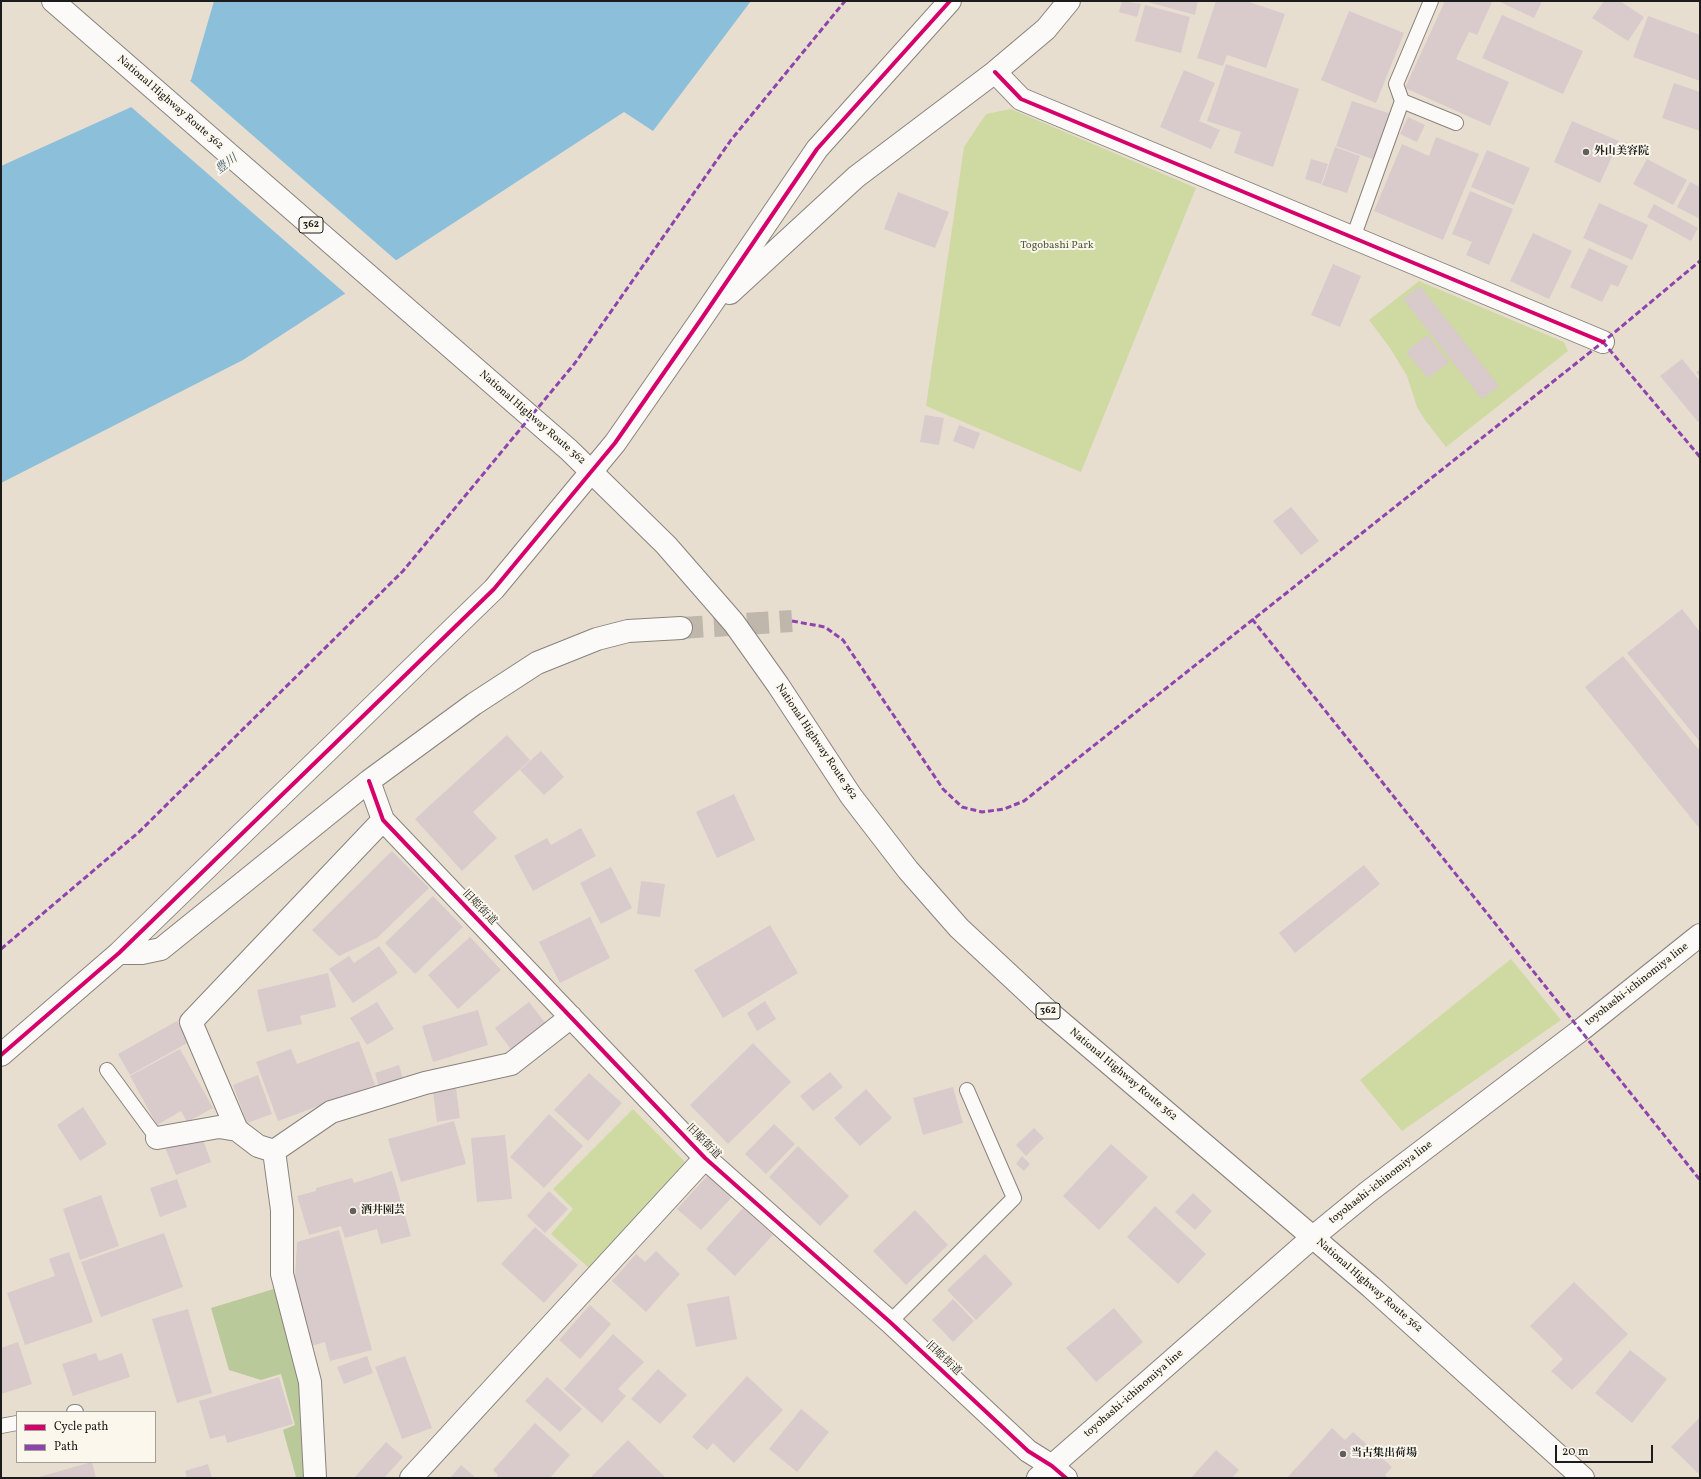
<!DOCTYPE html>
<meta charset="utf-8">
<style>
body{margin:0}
#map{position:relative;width:1701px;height:1479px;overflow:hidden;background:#e8ded0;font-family:Vollkorn,serif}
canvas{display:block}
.frame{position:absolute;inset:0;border:2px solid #1c1c1c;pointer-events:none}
.legend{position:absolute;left:16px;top:1411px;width:140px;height:52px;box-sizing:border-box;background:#fbf7ec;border:1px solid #a29f99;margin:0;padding:5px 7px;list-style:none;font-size:12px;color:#1c1c1c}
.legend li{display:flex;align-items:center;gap:8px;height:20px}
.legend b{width:20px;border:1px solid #a29f99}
.scale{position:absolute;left:1555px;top:1445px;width:98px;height:18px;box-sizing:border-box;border:2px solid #1c1c1c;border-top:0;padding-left:5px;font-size:12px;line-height:14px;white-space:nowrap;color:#1c1c1c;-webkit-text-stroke:3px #fbf7ec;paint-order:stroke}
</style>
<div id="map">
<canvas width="1701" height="1479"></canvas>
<div class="frame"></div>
<ul class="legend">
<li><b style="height:5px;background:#d6006c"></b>Cycle path</li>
<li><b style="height:5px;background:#8e44ad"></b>Path</li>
</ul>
<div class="scale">20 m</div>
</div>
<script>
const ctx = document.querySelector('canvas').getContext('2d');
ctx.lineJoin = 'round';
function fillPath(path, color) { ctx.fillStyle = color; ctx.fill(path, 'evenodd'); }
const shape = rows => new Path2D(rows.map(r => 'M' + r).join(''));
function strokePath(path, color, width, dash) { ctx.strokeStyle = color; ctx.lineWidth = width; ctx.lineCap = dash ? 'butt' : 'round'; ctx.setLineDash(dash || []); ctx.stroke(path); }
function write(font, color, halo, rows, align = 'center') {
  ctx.font = font + ' Vollkorn,"Noto Serif JP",serif'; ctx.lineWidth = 4; ctx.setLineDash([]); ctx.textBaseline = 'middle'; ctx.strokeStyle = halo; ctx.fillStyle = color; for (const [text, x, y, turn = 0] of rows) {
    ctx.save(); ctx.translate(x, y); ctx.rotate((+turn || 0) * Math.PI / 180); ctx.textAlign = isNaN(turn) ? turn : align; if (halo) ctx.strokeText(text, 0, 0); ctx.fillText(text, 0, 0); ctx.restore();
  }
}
const green = shape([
 [1011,109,1196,188,1081,472,926,406,964,147,986,114],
 [1419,281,1564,342,1568,351,1446,447,1425,420,1417,407,1407,376,1390,348,1369,320],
 [1511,959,1561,1020,1402,1131,1360,1080],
 [633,1109,685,1162,589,1268,551,1234,573,1209,553,1189]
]);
const forest = shape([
 [277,1288,302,1385,307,1478,296,1477,283,1430,295,1425,281,1374,261,1380,229,1370,211,1308]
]);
const water = shape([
 [214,1,751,1,653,131,624,112,243,360,1,483,1,166,191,80]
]);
const pier = shape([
 [188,79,398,262,347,295,130,106]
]);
const building = shape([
 [1122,1,1141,4,1137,17,1119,12],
 [1148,1,1198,1,1195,15,1148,2],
 [1216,1,1246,1,1285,14,1266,68,1227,55,1223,66,1197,58],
 [1445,1,1492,2,1477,35,1469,32,1456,59,1509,82,1490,126,1405,88],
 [1498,1,1542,1,1534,18],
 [1604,1,1620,1,1644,17,1628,41,1592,18],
 [1145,5,1190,17,1181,53,1135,41],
 [1349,11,1404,33,1376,103,1321,80],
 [1502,15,1583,51,1563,94,1482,58],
 [1648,16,1700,35,1700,81,1633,57],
 [1226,64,1299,89,1273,167,1234,153,1241,132,1207,121],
 [1184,70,1215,83,1199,121,1220,130,1211,149,1160,127],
 [1674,83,1700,92,1700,131,1662,118],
 [1352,101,1391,114,1375,160,1336,146],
 [1408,117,1425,125,1417,142,1400,134],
 [1572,121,1619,141,1600,183,1554,162],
 [1436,137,1479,154,1443,240,1374,211,1402,144,1429,156],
 [1335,147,1360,156,1347,193,1322,185],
 [1487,150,1530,168,1514,205,1471,187],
 [1311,159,1328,164,1321,184,1305,179],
 [1647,159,1687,180,1673,205,1633,184],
 [1690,182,1700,187,1700,219,1677,207],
 [1470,191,1513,209,1489,265,1466,255,1472,242,1452,234],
 [898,192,949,212,935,248,884,229],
 [1599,203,1648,225,1632,260,1583,238],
 [1654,204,1698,228,1691,241,1647,217],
 [1533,233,1572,251,1549,299,1510,281],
 [1589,248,1628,266,1618,287,1611,284,1602,302,1570,287],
 [1333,264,1361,276,1340,327,1311,315],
 [1420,286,1499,386,1482,399,1403,299],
 [1427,335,1449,362,1428,378,1406,352],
 [1682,359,1700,381,1700,420,1698,422,1660,376],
 [1700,369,1700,377,1696,372],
 [925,415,944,418,939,445,920,442],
 [959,425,980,433,974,449,953,441],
 [1291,507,1319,541,1301,555,1273,521],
 [1682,609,1700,632,1700,742,1627,653],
 [1623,656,1700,751,1700,829,1585,687],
 [507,735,530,760,473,812,497,838,462,871,415,819],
 [541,751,564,777,544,795,520,770],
 [734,794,755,840,717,858,696,812],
 [581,828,596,856,533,891,514,856,547,838,551,845],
 [392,851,429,888,377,938,339,956,312,930],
 [1364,865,1380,884,1295,953,1279,933],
 [611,867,632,908,601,924,580,883],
 [641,881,665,884,660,917,637,914],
 [433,896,463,927,415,974,385,943],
 [590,917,610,958,560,983,539,942],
 [770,925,798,973,723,1018,694,970],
 [470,937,501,970,458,1009,428,975],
 [379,946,398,973,353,1003,329,969,349,956,354,963],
 [328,973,336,1007,300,1016,302,1024,267,1032,257,990],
 [765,1001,776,1019,757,1031,747,1013],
 [377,1002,394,1029,367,1045,350,1018],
 [529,1002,547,1025,513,1052,495,1028],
 [478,1010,488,1045,433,1062,422,1026],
 [177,1021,189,1042,130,1075,118,1054],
 [359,1041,375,1085,278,1121,256,1062,291,1049,297,1064],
 [753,1043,791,1082,728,1144,690,1105],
 [180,1049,213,1108,187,1122,181,1111,157,1125,130,1076],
 [399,1065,403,1079,379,1087,375,1073],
 [830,1072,843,1087,813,1111,800,1096],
 [589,1073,622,1103,588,1141,554,1110],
 [258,1075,272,1114,247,1123,233,1085],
 [953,1087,963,1123,923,1135,913,1098],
 [456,1088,460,1118,437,1122,433,1092],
 [866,1089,892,1118,860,1146,834,1118],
 [83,1107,107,1144,80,1161,57,1125],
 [549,1114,583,1146,544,1188,510,1157],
 [454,1121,466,1164,401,1182,388,1139],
 [774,1124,795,1144,766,1174,745,1154],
 [1034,1128,1044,1138,1026,1156,1016,1145],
 [201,1134,211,1162,176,1175,165,1147],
 [505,1135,512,1199,477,1202,471,1138],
 [1111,1144,1148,1177,1099,1230,1063,1196],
 [798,1146,849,1196,820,1226,769,1177],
 [1022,1156,1030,1164,1024,1171,1016,1164],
 [392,1171,411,1236,381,1244,377,1229,345,1238,341,1226,309,1235,297,1196,316,1191,316,1188,352,1178,354,1183],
 [710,1173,734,1195,701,1230,677,1209],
 [177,1179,187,1207,160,1217,150,1188],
 [549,1191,568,1209,545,1233,527,1216],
 [1193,1193,1212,1211,1195,1230,1175,1212],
 [101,1195,119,1246,80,1260,63,1209],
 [1155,1206,1206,1254,1178,1284,1127,1237],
 [743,1208,773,1235,735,1276,706,1249],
 [915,1210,948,1245,906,1285,873,1251],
 [535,1227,578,1265,544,1303,501,1264],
 [339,1230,372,1350,330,1361,325,1342,308,1347,294,1295,297,1242],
 [164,1233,183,1287,101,1317,81,1262],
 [656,1251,680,1274,646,1312,612,1281,636,1254,645,1262],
 [69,1252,93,1322,25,1345,7,1293,55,1276,49,1259],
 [985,1254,1013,1284,976,1320,947,1290],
 [1574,1282,1628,1334,1572,1390,1551,1371,1563,1359,1530,1326],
 [729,1296,737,1339,696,1347,687,1304],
 [953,1299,974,1321,953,1342,932,1320],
 [590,1305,611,1324,580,1359,559,1340],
 [1114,1308,1143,1342,1096,1382,1066,1348],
 [188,1309,212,1393,177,1403,152,1319],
 [613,1334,644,1362,618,1389,626,1396,602,1423,564,1389],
 [18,1342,32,1384,1,1394,1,1348],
 [1630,1350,1667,1379,1632,1423,1595,1393],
 [96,1353,99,1361,122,1353,130,1377,73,1396,62,1364],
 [367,1356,373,1373,344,1384,337,1367],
 [405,1356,432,1428,402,1439,375,1367],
 [658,1369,687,1395,660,1424,631,1399],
 [747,1376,783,1410,734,1463,713,1443,707,1450,692,1437],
 [279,1377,293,1424,227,1443,225,1435,210,1439,199,1401],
 [547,1377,582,1409,560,1432,525,1401],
 [801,1409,829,1432,797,1472,769,1449],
 [1700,1417,1700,1475,1671,1447],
 [535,1423,570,1455,550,1478,496,1478,498,1475,493,1470],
 [1332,1428,1345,1440,1353,1432,1392,1467,1385,1475,1388,1478,1287,1478],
 [628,1440,666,1478,590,1478],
 [386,1442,403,1457,384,1478,354,1478],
 [1216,1450,1239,1470,1232,1478,1191,1478],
 [92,1462,96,1478,35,1478],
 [208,1464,212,1478,187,1478,185,1471],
 [461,1465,476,1478,450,1478]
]);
const streetTunnel = shape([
 [681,628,792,621]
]);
const lane = shape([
 [1402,101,1456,123],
 [1353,238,1402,101,1396,84,1431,1],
 [107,1070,157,1138],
 [890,1322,1014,1198,967,1090],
 [74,1412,76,1412],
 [1,1426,17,1423]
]);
const street = shape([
 [995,72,1021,99,1603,342],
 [730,293,856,177,995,72,1046,29,1069,1],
 [369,781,383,820,705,1158,890,1322,1028,1451,1052,1466,1066,1478],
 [119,953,142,953,161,949,369,781,474,704,537,663,597,639,628,631,681,628],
 [1,1055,119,953,494,589,615,443,702,318,817,149,950,1],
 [237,1130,191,1022,383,820],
 [157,1138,219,1127,237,1130,258,1146,274,1151,331,1112,425,1083,511,1064,571,1017],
 [274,1151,282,1210,282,1274,310,1382,315,1478],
 [411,1478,705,1158]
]);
const secondary = shape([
 [1038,1478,1313,1237,1368,1192,1581,1030,1700,935]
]);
const highway = shape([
 [53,1,569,450,666,545,734,623,778,685,851,796,908,870,959,928,1049,1012,1371,1287,1583,1478]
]);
const quiet = shape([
 [1603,342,1700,457],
 [1252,619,1700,1180],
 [792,621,825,627,843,640,943,789,962,807,982,812,1004,809,1024,801,1603,342,1700,261],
 [1,949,139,832,403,571,575,363,731,140,845,1]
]);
const cycleway = shape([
 [995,72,1021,99,1603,342],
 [369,781,383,820,705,1158,890,1322,1028,1451,1052,1466,1066,1478],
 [1,1055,119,953,494,589,615,443,702,318,817,149,950,1]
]);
const markers = [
 [1586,152,4,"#63605b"],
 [353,1211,4,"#63605b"],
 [1343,1454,4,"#63605b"]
];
const shields = [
 [311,225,24],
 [1048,1011,24]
];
const shieldNames = [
 ["362",311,225],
 ["362",1048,1011]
];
const streetNames = [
 ["National Highway Route 362",170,103,41],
 ["National Highway Route 362",532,418,41],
 ["National Highway Route 362",816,742,56],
 ["旧姫街道",479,908,46],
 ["toyohashi-ichinomiya line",1637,985,-38],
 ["National Highway Route 362",1123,1075,40],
 ["旧姫街道",703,1142,45],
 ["toyohashi-ichinomiya line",1381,1183,-38],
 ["National Highway Route 362",1369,1286,41],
 ["旧姫街道",943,1359,43],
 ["toyohashi-ichinomiya line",1134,1394,-41]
];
const poiNames = [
 ["外山美容院",1594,152],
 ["酒井園芸",361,1211],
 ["当古集出荷場",1351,1454]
];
const parkNames = [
 ["Togobashi Park",1057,246]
];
const waterNames = [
 ["豊川",227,165,-37]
];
fillPath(green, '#cedaa2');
fillPath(forest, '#b9c999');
fillPath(water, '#8cbfda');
fillPath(pier, '#e8ded0');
fillPath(building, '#d9cacc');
strokePath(streetTunnel, '#bfb7ac', 22, [22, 11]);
strokePath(lane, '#88837c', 16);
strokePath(street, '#88837c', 24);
strokePath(secondary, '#88837c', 24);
strokePath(highway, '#88837c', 24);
strokePath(lane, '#fcfaf8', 14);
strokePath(street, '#fcfaf8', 22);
strokePath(secondary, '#fcfaf8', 22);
strokePath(highway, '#fcfaf8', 22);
strokePath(quiet, '#8e44ad', 3, [6, 3]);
strokePath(cycleway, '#d6006c', 4);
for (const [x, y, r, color] of markers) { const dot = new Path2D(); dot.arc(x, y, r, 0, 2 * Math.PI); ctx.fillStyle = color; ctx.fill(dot); strokePath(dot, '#fbf7ec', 1.5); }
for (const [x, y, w] of shields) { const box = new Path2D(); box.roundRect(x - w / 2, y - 8, w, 16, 3); ctx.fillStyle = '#fbf7ec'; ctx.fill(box); strokePath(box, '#1c1c1c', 1); }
write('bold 10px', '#1c1c1c', null, shieldNames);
write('11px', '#1c1c1c', '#fbf7ec', streetNames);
write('bold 11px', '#1c1c1c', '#fbf7ec', poiNames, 'left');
write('11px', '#535d3e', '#fbf7ec', parkNames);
write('italic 12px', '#39586a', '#fbf7ec', waterNames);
</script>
